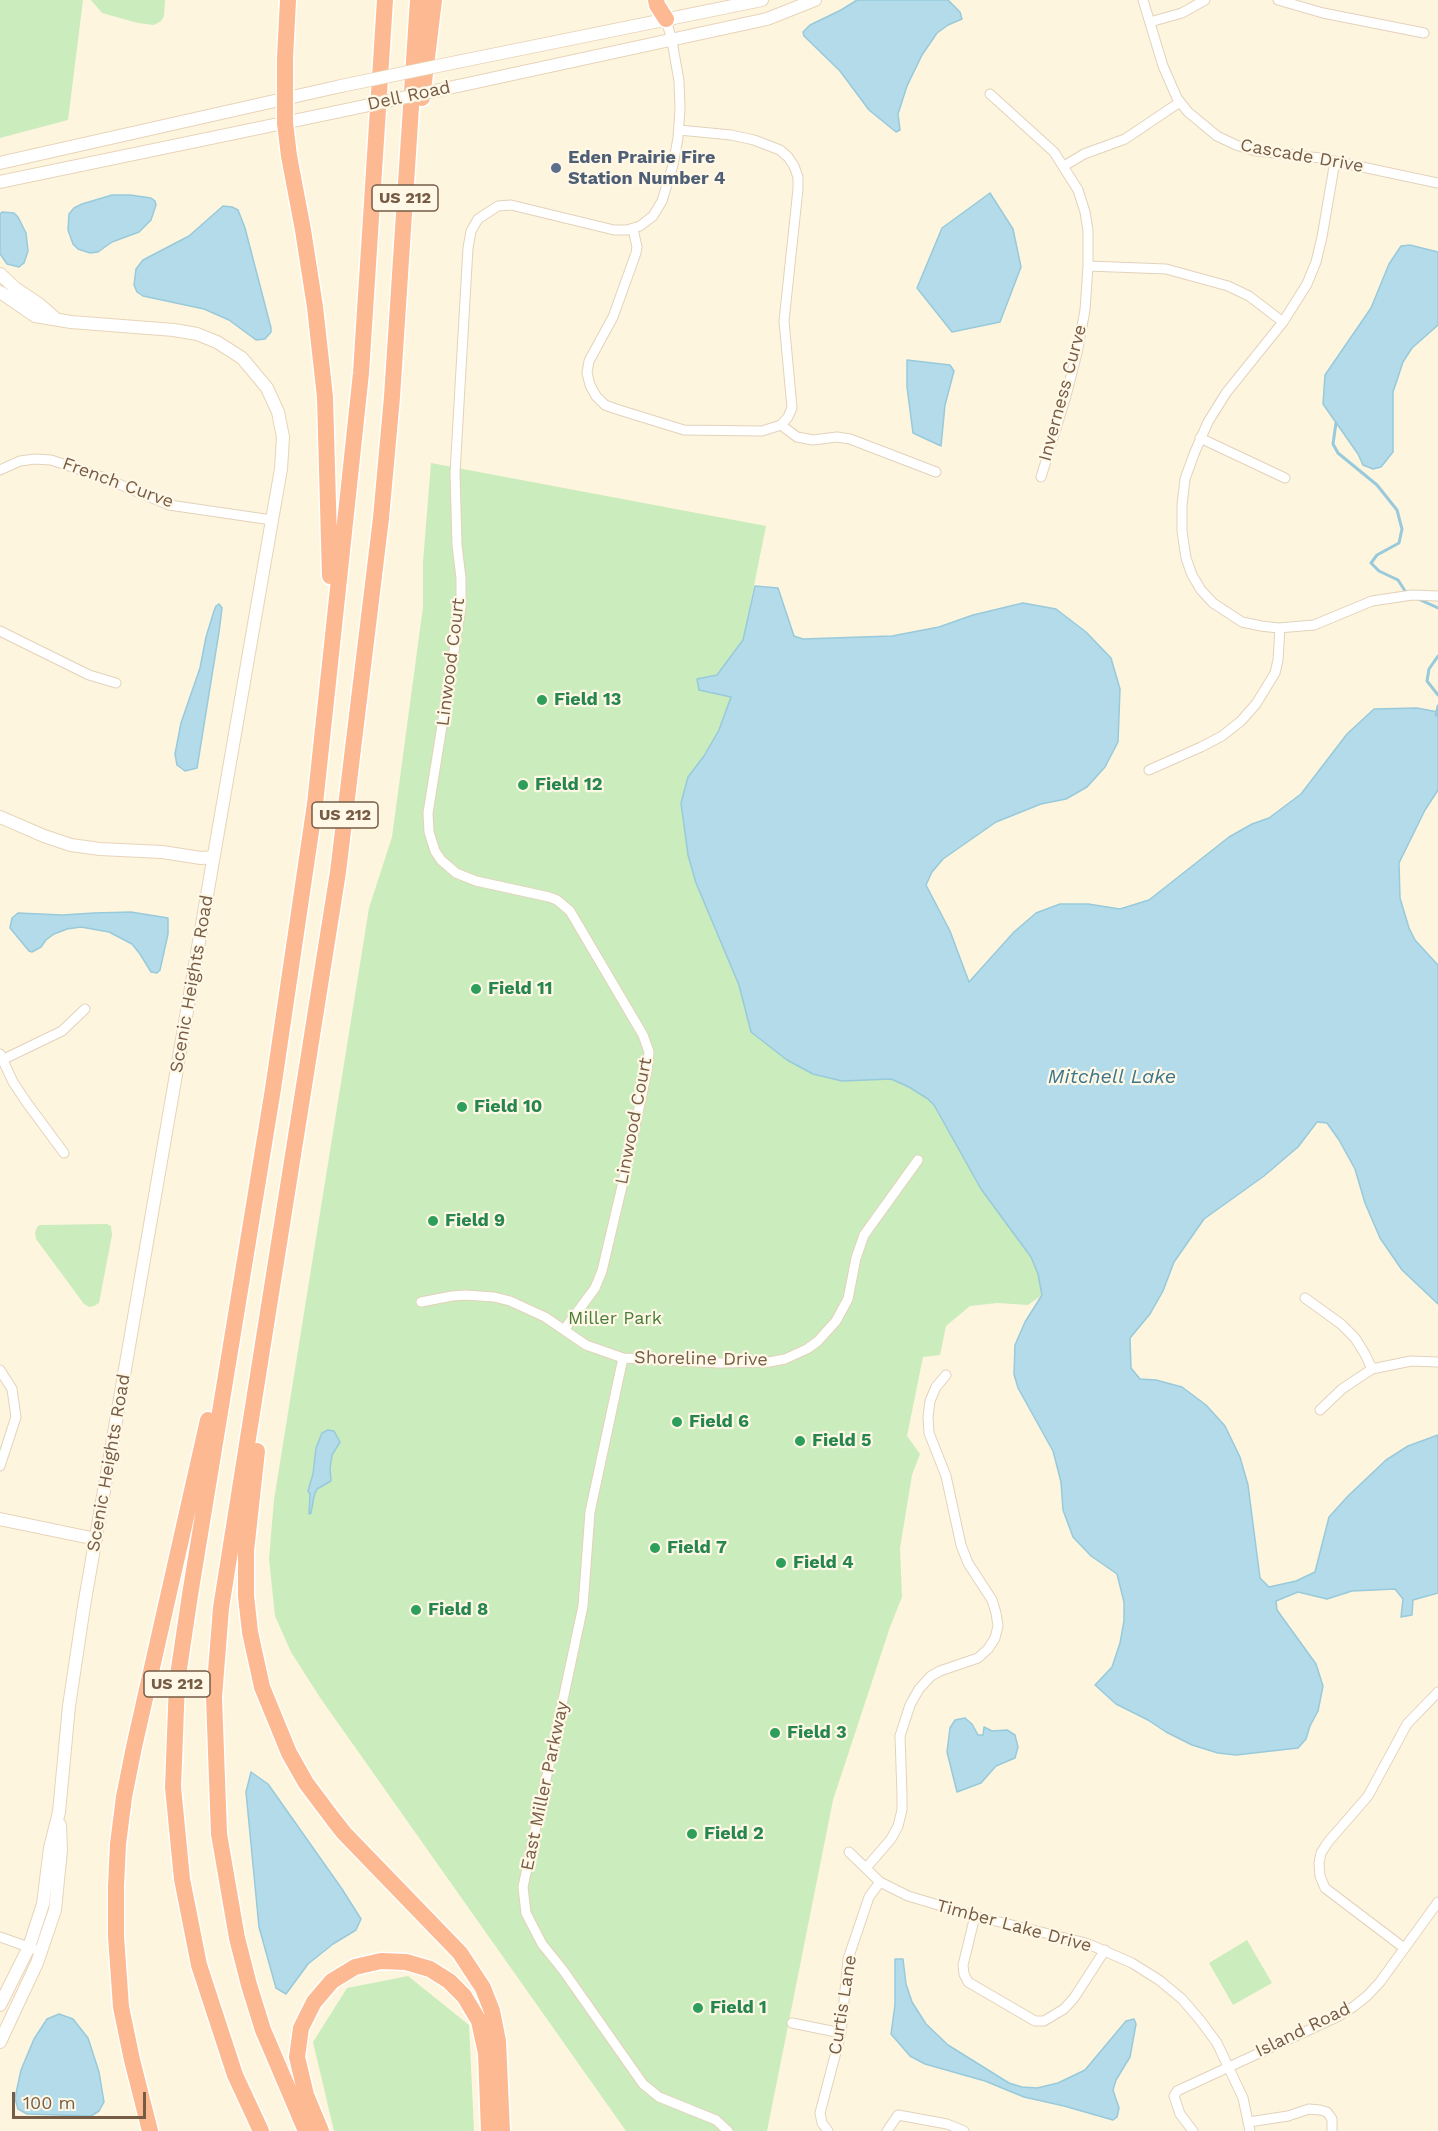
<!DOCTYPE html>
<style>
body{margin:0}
#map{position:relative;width:1438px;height:2131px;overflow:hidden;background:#fef5df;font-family:"Work Sans",sans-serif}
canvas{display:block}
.scale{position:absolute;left:12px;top:2092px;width:134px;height:27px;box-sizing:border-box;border:3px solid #765c45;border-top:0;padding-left:8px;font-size:18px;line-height:21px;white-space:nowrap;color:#765c45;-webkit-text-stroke:4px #fff8e7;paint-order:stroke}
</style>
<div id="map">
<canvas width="1438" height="2131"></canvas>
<div class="scale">100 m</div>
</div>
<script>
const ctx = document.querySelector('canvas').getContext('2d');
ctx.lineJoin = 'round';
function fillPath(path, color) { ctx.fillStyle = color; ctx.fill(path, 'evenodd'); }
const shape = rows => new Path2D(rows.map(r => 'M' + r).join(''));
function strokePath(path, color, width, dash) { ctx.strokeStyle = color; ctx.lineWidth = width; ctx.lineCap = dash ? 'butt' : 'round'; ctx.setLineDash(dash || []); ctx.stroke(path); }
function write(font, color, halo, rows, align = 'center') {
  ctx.font = font + ' "Work Sans",sans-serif'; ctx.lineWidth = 4.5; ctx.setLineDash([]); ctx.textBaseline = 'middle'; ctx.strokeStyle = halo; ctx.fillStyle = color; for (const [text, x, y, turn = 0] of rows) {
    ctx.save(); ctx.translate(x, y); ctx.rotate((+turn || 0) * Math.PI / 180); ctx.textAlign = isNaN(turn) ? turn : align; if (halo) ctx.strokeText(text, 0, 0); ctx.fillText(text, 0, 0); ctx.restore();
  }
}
const green = shape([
 [0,0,83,0,68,120,0,138],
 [91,0,165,0,164,16,161,21,154,25,138,23,102,13],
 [431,463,766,526,743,640,717,675,699,690,732,696,719,730,704,756,688,777,696,883,739,985,751,1032,842,1081,891,1079,909,1087,928,1099,934,1105,981,1189,1031,1257,1038,1274,1042,1295,1028,1305,997,1303,970,1306,946,1326,940,1355,923,1357,907,1436,920,1454,912,1475,900,1548,902,1597,890,1627,833,1800,767,2131,626,2131,321,1699,291,1652,275,1616,269,1559,274,1500,369,908,392,837,423,607,423,562],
 [107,1224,111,1226,112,1235,99,1303,94,1306,89,1307,84,1304,36,1239,35,1233,37,1227,40,1225],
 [1247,1940,1272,1983,1233,2005,1209,1963],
 [408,1976,469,2025,474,2131,334,2131,313,2042,347,1988]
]);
const water = shape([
 [857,0,948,0,960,12,962,19,948,25,937,33,922,55,907,86,898,114,900,130,896,132,869,110,840,71,804,36,803,32,810,25,841,10,857,0],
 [990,193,1013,229,1021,267,1000,322,952,332,917,288,942,228,990,193],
 [112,195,130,195,151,198,155,201,156,205,151,220,139,232,112,242,98,252,90,253,78,249,73,244,68,230,69,214,74,208,82,204,112,195],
 [223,206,232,207,238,210,245,228,271,328,271,332,265,339,256,340,229,320,204,309,143,296,137,292,134,285,136,269,143,260,189,236,223,206],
 [2,212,14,213,18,217,26,233,28,251,24,263,19,267,7,264,0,254,0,214,2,212],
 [1410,245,1438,252,1438,325,1412,348,1403,362,1393,392,1393,452,1381,467,1373,469,1363,465,1358,454,1323,404,1325,375,1371,308,1389,264,1401,246,1410,245],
 [907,360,950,365,954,371,945,405,941,446,913,433,907,387,907,360],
 [755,586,778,588,794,636,803,639,892,636,939,627,973,615,1023,603,1056,609,1086,632,1111,658,1120,689,1118,742,1105,767,1087,787,1066,799,1041,804,996,822,943,859,932,872,926,885,950,931,969,982,1014,932,1036,913,1060,904,1088,904,1120,909,1149,900,1229,837,1252,824,1269,818,1301,794,1347,734,1374,709,1417,708,1438,712,1438,790,1425,810,1399,863,1400,898,1409,928,1415,940,1438,965,1438,1304,1402,1270,1380,1238,1365,1203,1355,1169,1339,1140,1327,1123,1317,1122,1298,1147,1264,1176,1204,1219,1174,1262,1163,1291,1150,1314,1130,1338,1131,1368,1140,1379,1156,1380,1182,1387,1206,1405,1225,1426,1240,1457,1248,1485,1260,1578,1269,1587,1296,1581,1315,1572,1329,1517,1348,1496,1386,1460,1408,1446,1438,1435,1438,1593,1413,1600,1412,1615,1401,1617,1403,1599,1395,1589,1352,1591,1327,1599,1298,1592,1276,1601,1277,1610,1316,1664,1323,1686,1318,1711,1310,1726,1306,1739,1298,1748,1236,1755,1218,1753,1192,1745,1166,1732,1148,1720,1116,1704,1095,1685,1112,1667,1120,1643,1124,1621,1124,1602,1117,1574,1091,1556,1073,1537,1063,1510,1061,1482,1053,1451,1018,1388,1014,1374,1015,1345,1025,1322,1042,1295,1038,1274,1031,1257,981,1189,934,1105,928,1099,909,1087,891,1079,842,1081,813,1074,787,1060,751,1032,739,985,696,883,688,855,681,803,688,777,704,756,719,730,731,697,699,690,697,679,717,675,743,640,755,586],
 [219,604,222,608,219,632,198,762,197,768,185,771,177,765,175,754,181,723,200,668,206,637,214,611,216,606,219,604],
 [94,913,131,912,168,918,168,934,160,970,157,973,151,972,140,954,132,944,109,932,81,927,67,929,54,934,46,940,41,947,32,952,29,951,10,928,12,918,18,913,62,915,94,913],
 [328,1430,334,1431,340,1442,332,1455,330,1469,331,1481,317,1489,314,1496,311,1513,309,1514,310,1494,308,1491,313,1474,316,1448,322,1433,328,1430],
 [965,1718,972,1724,978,1735,983,1735,984,1727,992,1731,1007,1730,1015,1735,1018,1747,1015,1758,996,1766,981,1783,957,1792,947,1752,950,1728,955,1720,965,1718],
 [251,1772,268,1784,342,1889,361,1919,356,1930,333,1944,308,1964,286,1994,276,1988,259,1927,246,1792,251,1772],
 [895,1959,903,1959,906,1984,912,2002,926,2024,948,2045,1009,2083,1022,2087,1037,2088,1058,2083,1085,2070,1126,2021,1134,2019,1136,2024,1130,2057,1116,2080,1113,2090,1119,2108,1117,2117,1113,2120,1064,2106,1024,2097,985,2081,925,2064,910,2056,891,2034,895,2005,895,1959],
 [59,2014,73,2019,88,2038,99,2072,104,2102,99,2111,91,2116,27,2114,18,2109,15,2098,21,2070,34,2039,47,2019,59,2014]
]);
const stream = shape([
 [1336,423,1333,444,1338,453,1377,485,1397,510,1402,529,1399,543,1377,555,1371,563,1379,571,1398,580,1407,594],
 [1416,598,1438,608],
 [1438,656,1429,669,1427,681,1438,695],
 [1436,715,1438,706]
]);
const street = shape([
 [1143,0,1163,66,1177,98,1188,112,1217,136,1236,145,1256,151,1320,158,1438,183],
 [1278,0,1323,13,1424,33],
 [1150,22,1182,13,1205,0],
 [990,94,1054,152,1078,190,1085,212,1088,230,1088,266,1085,310,1077,353,1066,396,1041,477],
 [1335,161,1322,237,1316,262,1307,284,1283,322,1226,393,1208,422,1194,454,1185,479,1182,505,1182,531,1186,558,1192,575,1201,590,1213,603,1242,622,1261,626,1278,628,1314,625,1372,601,1412,595,1438,596],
 [1064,166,1084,154,1125,139,1180,102],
 [633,229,637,247,636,253,613,317,589,361,587,373,590,385,596,396,605,405,616,409,684,430,762,431,781,425,788,417,792,408,784,321,798,189,798,177,794,166,788,157,780,150,754,140,731,135,679,130],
 [1088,266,1166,269,1228,286,1249,296,1283,322],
 [781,425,797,437,813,440,837,437,850,439,936,472],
 [1200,438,1285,478],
 [0,470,20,461,35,459,51,460,102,477,169,505,272,520],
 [0,631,89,675,116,683],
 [1149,770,1201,747,1222,736,1241,721,1256,704,1275,673,1278,660,1280,628],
 [0,1054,13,1082,27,1103,64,1153],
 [2,1060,62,1031,85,1009],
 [1305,1298,1341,1324,1355,1338,1365,1354,1372,1369],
 [421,1302,452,1296,465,1295,494,1297,510,1301,545,1317,586,1345,623,1358,720,1363,769,1362,785,1359,807,1349,818,1341,836,1321,848,1299,856,1258,864,1235,918,1160],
 [564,1330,595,1288,602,1271,623,1182,647,1071,649,1052,643,1035,570,911,557,900,549,897,476,881,456,873,441,860,435,851,429,832,428,813,461,607,461,578,457,545,455,473,468,248,471,231,478,219,498,206,511,205,614,230,627,230,640,226,653,216,662,201,673,165,678,138,680,109,679,81,672,41,666,19],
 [623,1358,590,1512,583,1606,523,1887,526,1913,542,1944,563,1970,643,2084,659,2097,716,2120,728,2131],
 [0,1370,12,1389,16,1417,0,1466],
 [1320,1410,1342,1389,1372,1369,1411,1361,1438,1362],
 [849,1852,880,1882,908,1896,975,1916,1086,1943,1132,1963,1159,1980,1182,1999,1200,2020,1217,2043,1243,2098,1250,2131],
 [866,1868,891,1839,898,1826,902,1810,902,1795,900,1736,910,1705,919,1689,931,1676,940,1671,978,1658,988,1649,995,1638,998,1626,996,1613,992,1600,968,1563,961,1545,946,1476,929,1433,928,1417,930,1401,936,1387,946,1375],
 [975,1916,963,1965,964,1974,968,1982,1035,2021,1044,2021,1064,2009,1074,1998,1105,1950],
 [0,1937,34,1949],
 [1404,1948,1325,1888,1320,1876,1319,1863,1321,1853,1328,1842,1368,1796,1407,1724,1438,1692],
 [792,2023,841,2033],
 [1249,2122,1288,2116,1309,2109,1320,2110,1327,2112,1332,2119,1332,2131],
 [828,2131,822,2123,820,2113,841,2033,848,1959,869,1897,880,1882],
 [887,2131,898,2115,947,2124,964,2131],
 [1193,2131,1180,2114,1174,2096,1177,2091,1337,2017,1353,2007,1367,1996,1380,1982,1438,1902]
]);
const secondary = shape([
 [457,62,762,0],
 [458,86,767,19,815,0],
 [0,163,341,86],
 [0,182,341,111],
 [0,274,15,288,39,304,55,318],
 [0,292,35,316,71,322,174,330,197,334,217,342,242,358,267,388,278,412,283,437,281,469,272,520,84,1606,69,1706,59,1812,50,1848,43,1904,29,1947,0,2005],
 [0,817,44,836,71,845,100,849,162,852,201,858,213,857],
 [0,1519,96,1539],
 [0,2042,37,1963,55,1910,61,1850,60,1825]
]);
const highway = shape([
 [288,0,285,58,285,123,289,156,303,230,315,307,325,397,330,576],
 [656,0,657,5,666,19],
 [422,98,434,0],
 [257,1451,246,1551,246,1596,250,1632,262,1687,289,1753,306,1783,333,1819,344,1833,460,1953,483,1988,492,2011,498,2041,502,2131],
 [150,2131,132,2060,121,2007,116,1936,116,1886,118,1844,124,1797,134,1747,208,1420],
 [261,2131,235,2075,199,1965,182,1879,173,1787,177,1682,190,1595,273,1089,315,804,361,373,385,0],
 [306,2131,263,2030,249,1985,237,1938,219,1834,214,1697,221,1608,338,872,381,518,392,397,418,0],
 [321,2131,306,2095,297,2057,301,2028,314,2002,332,1981,355,1967,381,1961,406,1962,430,1969,449,1981,464,1996,479,2021,486,2053,489,2131]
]);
const secondaryBridge = shape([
 [341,86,457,62],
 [341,111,458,86]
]);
const markers = [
 [556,168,6,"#5c6f8a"],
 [542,700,6,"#2e9e5b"],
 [523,785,6,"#2e9e5b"],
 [476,989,6,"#2e9e5b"],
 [462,1107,6,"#2e9e5b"],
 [433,1221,6,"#2e9e5b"],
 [677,1422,6,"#2e9e5b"],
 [800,1441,6,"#2e9e5b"],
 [655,1548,6,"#2e9e5b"],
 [781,1563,6,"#2e9e5b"],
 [416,1610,6,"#2e9e5b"],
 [775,1733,6,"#2e9e5b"],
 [692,1834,6,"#2e9e5b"],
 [698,2008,6,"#2e9e5b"]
];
const shields = [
 [405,198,66],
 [345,815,66],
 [177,1684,66]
];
const shieldNames = [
 ["US 212",405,198],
 ["US 212",345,815],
 ["US 212",177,1684]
];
const streetNames = [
 ["Dell Road",409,96,-12],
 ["Cascade Drive",1302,156,10],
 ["Inverness Curve",1063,393,-75],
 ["French Curve",118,483,20],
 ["Linwood Court",451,662,-83],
 ["Scenic Heights Road",192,984,-80],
 ["Linwood Court",634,1121,-79],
 ["Shoreline Drive",701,1359,1],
 ["Scenic Heights Road",109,1463,-80],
 ["East Miller Parkway",545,1786,-78],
 ["Timber Lake Drive",1014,1926,15],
 ["Curtis Lane",843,2005,-81],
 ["Island Road",1303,2030,-26]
];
const serviceNames = [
 ["Eden Prairie Fire",568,158],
 ["Station Number 4",568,179]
];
const leisureNames = [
 ["Field 13",554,700],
 ["Field 12",535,785],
 ["Field 11",488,989],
 ["Field 10",474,1107],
 ["Field 9",445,1221],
 ["Field 6",689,1422],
 ["Field 5",812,1441],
 ["Field 7",667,1548],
 ["Field 4",793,1563],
 ["Field 8",428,1610],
 ["Field 3",787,1733],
 ["Field 2",704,1834],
 ["Field 1",710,2008]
];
const parkNames = [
 ["Miller Park",615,1319]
];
const waterNames = [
 ["Mitchell Lake",1112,1077]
];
fillPath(green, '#cbecbd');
fillPath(water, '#b3dbe9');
strokePath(water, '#98cadb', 1.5);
strokePath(stream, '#98cadb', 3);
strokePath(street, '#e3d2bb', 11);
strokePath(secondary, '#e8d4b8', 14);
strokePath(highway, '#fff', 19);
strokePath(street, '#fff', 9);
strokePath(secondary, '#fff', 12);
strokePath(highway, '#fdb991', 16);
strokePath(secondaryBridge, '#e8d4b8', 14, []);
strokePath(secondaryBridge, '#fff', 12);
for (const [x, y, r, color] of markers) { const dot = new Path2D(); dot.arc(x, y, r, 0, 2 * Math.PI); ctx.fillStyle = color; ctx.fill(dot); strokePath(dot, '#fff8e7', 2); }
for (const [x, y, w] of shields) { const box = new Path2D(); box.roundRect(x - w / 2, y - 13, w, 26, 4.5); ctx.fillStyle = '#fff8e7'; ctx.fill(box); strokePath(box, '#765c45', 1.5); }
write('bold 16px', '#765c45', null, shieldNames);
write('18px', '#765c45', '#fff8e7', streetNames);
write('bold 18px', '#4e5e75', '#fff8e7', serviceNames, 'left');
write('bold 18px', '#27864d', '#fff8e7', leisureNames, 'left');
write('18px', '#497d3c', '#fff8e7', parkNames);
write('italic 20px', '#3d768b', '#fff8e7', waterNames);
</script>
